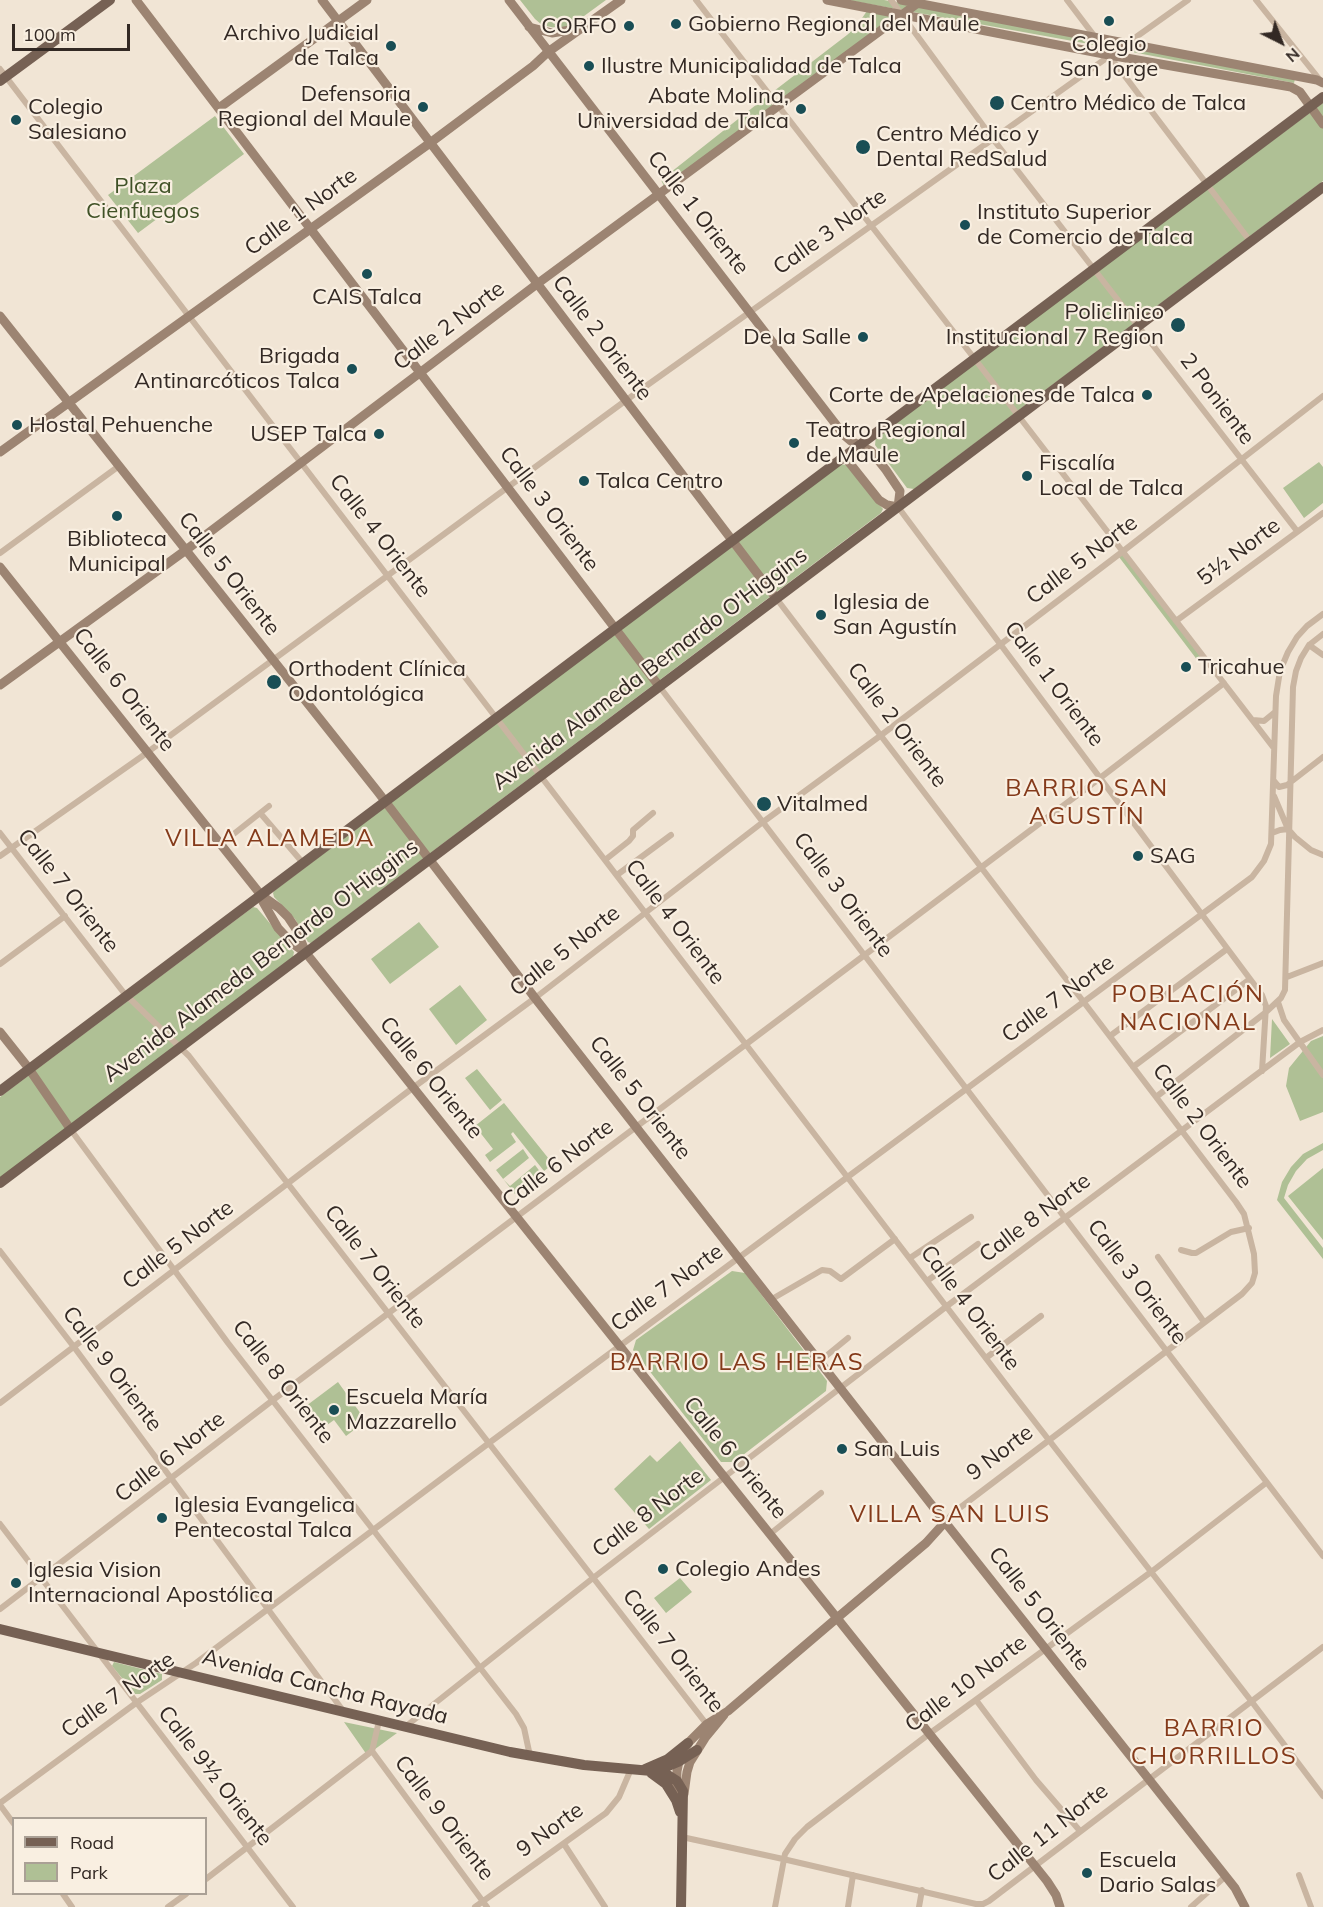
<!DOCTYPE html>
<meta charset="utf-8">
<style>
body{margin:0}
#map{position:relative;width:1323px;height:1907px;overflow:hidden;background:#f1e5d5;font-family:Mulish,sans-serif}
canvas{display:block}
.legend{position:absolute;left:12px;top:1817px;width:195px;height:78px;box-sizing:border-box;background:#f9efe1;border:2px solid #aaa095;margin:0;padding:8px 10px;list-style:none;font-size:18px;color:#332924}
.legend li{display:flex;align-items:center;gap:12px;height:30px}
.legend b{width:30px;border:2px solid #aaa095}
.north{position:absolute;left:1251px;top:12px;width:60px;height:60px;-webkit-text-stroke:4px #f9efe1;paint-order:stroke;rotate:138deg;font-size:16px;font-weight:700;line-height:24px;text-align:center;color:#332924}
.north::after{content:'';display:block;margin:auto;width:21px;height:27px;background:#332924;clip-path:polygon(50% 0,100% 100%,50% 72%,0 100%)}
.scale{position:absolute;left:12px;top:24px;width:118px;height:27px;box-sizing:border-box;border:3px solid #332924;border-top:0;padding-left:8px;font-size:18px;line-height:21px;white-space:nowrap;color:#332924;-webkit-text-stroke:4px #f9efe1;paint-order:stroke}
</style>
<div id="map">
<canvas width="1323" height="1907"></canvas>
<ul class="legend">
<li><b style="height:8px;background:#766154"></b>Road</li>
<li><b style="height:16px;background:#afc095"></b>Park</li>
</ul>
<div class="north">N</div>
<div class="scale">100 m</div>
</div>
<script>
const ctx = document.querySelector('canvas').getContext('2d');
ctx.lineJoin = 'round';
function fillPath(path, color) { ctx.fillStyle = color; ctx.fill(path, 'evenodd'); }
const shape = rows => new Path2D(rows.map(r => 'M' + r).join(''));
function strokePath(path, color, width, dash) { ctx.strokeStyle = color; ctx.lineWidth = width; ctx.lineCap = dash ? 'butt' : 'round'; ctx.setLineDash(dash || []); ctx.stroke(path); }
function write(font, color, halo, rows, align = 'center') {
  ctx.font = font + ' Mulish,sans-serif'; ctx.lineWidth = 4.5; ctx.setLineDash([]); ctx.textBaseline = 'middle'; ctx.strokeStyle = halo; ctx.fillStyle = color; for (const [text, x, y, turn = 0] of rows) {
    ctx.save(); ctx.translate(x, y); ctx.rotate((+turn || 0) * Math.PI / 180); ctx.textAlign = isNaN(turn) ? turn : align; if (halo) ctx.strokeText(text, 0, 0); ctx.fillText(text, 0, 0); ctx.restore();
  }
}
const green = shape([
 [520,0,606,0,569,27,560,29,542,25,535,19],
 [847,0,884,0,1126,45,1295,79,1294,83,1111,48],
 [867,11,891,15,892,18,782,100,774,91,847,35,855,28],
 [766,97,773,106,664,186,661,180],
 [1323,103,1323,181,914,489,907,488,875,445,876,436],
 [215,116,244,154,138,233,108,195],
 [1319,462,1323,467,1323,503,1304,518,1283,488],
 [839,464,846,465,883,509,881,513,311,943,308,942,295,919,274,897,273,893,274,891],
 [1122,554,1202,658,1198,661,1119,557],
 [253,907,257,908,294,952,293,957,0,1178,0,1097],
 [419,922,439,947,390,984,371,959],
 [460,985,487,1020,456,1045,429,1009],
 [1272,1019,1290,1044,1270,1058],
 [1323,1036,1323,1112,1300,1121,1286,1086,1289,1068,1311,1041],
 [477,1069,502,1100,490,1110,465,1078],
 [504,1103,553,1164,544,1171,513,1132,511,1134,516,1142,490,1162,485,1155,493,1149,475,1126],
 [1323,1143,1323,1150,1307,1159,1296,1171,1288,1185,1284,1198,1323,1248,1323,1259,1277,1200,1282,1182,1291,1167,1303,1154],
 [523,1149,529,1158,503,1179,510,1186,535,1165,541,1173,515,1194,496,1170],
 [1323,1168,1323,1240,1288,1196],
 [732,1271,745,1273,827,1381,826,1391,734,1462,721,1462,633,1350,636,1340],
 [338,1382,366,1421,346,1436,334,1420,323,1428,306,1406],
 [680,1441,711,1480,649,1529,614,1489,650,1455,657,1462],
 [680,1578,692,1592,666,1613,654,1598],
 [114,1662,162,1674,162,1680,140,1694,135,1694,112,1666],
 [344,1722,397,1733,367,1755]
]);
const street = shape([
 [696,0,974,358,1273,747],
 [891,0,993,139,1297,531],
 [1067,0,1250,241],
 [1256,0,1320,80],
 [0,69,1014,1395,1252,1702,1323,1796],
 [898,507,1262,995,1266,1006,1262,1071],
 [0,553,119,466],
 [776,598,1236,1202,1244,1214,1254,1254,1255,1273,1252,1283,1242,1294,953,1513,945,1522],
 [1176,621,1323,513],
 [1309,645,1323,655],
 [659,686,1323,1556],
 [1253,720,1264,721,1275,712],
 [1274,781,1279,787,1287,785,1323,757],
 [1274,796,1288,829,1295,837,1311,850,1323,855],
 [261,814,303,863],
 [0,833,124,993,189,1056,708,1726],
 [1272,833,1280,830,1288,829],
 [221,844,269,806],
 [0,856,141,757,625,401,1188,0],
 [605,860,629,841,633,836,633,830,653,813],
 [617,875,671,835],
 [0,964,65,916],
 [1287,977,1323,963],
 [1278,1002,1284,1020,1323,1075],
 [1110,1036,1227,949],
 [1133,1067,1250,979],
 [1156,1097,1265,1013,1281,998,1285,990,1293,687,1296,671,1301,658,1309,645,1323,634],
 [71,1130,228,1343,516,1714,524,1728,530,1756],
 [1181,1250,1192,1253,1196,1253,1231,1232,1249,1228],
 [0,1251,74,1347,344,1712],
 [1158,1257,1204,1322],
 [910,1258,971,1217],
 [927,1281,978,1244],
 [772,1299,822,1270,830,1271,841,1279,895,1239],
 [986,1358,1041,1316],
 [820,1361,848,1338],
 [0,1403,410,1090,535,998,763,822,880,736,1122,552,1323,396],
 [0,1524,293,1907],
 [770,1534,821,1493],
 [0,1609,273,1400,1100,778,1224,683],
 [976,1700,1036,1780,1080,1831],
 [405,1727,593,1578,947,1306,1300,1042,1323,1030],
 [372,1751,487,1907],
 [0,1803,136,1703,196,1663,489,1443,1252,877,1264,861,1271,844,1276,696,1280,671,1288,652,1297,637,1307,626,1323,614],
 [0,1805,14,1824],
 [682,1837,783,1859,976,1904,983,1904,989,1901,1323,1647],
 [564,1844,605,1907],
 [1299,1875,1311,1907],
 [206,1879,372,1751,379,1721],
 [63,1894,72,1907],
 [168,1907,186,1894],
 [475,1907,606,1813,619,1797,631,1769],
 [775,1907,785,1854,795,1839,807,1827,929,1734,1151,1572,1266,1483],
 [848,1907,853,1875],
 [919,1907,922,1890],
 [1191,1907,1226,1876]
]);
const secondary = shape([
 [136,0,659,686],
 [322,0,776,598],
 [509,0,844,435,851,441,871,451,886,470,900,491,898,507,887,505,879,500,844,456],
 [827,0,1109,55,1291,87,1300,92,1323,124],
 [901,0,1317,80,1323,83],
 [529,27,552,33,576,29],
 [219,108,367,0],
 [0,316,378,792,535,998,945,1522,1235,1888,1245,1907],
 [0,452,430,143,533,66,548,52,621,0],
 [0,567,261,895,279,908,288,917,296,929,306,953],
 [0,685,186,550,537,284,918,3],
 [261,895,263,902,278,928,292,943,306,953,408,1081,1047,1881,1056,1895,1060,1907],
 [0,1032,27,1066,71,1130],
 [684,1794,687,1772,690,1762,705,1738,724,1715],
 [676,1800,677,1771,680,1756,688,1743,707,1724,728,1711,837,1618,926,1543,945,1522]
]);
const primary = shape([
 [0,81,110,0],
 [0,1091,1323,97],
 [0,1183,1323,187],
 [0,1629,510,1752,584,1765,663,1772,677,1781,683,1791,681,1907],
 [645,1769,668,1759,688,1743],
 [659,1770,678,1762,697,1750],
 [651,1773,666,1784,676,1800,680,1812]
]);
const markers = [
 [1109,21,6,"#194e55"],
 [676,24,6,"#194e55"],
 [629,26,6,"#194e55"],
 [391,46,6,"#194e55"],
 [589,66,6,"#194e55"],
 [997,103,8,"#194e55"],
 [423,107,6,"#194e55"],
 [801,109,6,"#194e55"],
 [16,120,6,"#194e55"],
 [863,147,8,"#194e55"],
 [965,225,6,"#194e55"],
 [367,274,6,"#194e55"],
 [1178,325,8,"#194e55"],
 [863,337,6,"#194e55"],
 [352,369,6,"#194e55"],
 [1147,395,6,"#194e55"],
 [17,425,6,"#194e55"],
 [379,434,6,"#194e55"],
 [794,443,6,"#194e55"],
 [1027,476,6,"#194e55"],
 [584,481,6,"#194e55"],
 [117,516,6,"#194e55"],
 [821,615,6,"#194e55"],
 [1186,667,6,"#194e55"],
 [274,682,8,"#194e55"],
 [764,804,8,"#194e55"],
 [1138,856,6,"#194e55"],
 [334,1410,6,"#194e55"],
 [842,1449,6,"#194e55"],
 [162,1518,6,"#194e55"],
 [663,1569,6,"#194e55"],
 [16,1583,6,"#194e55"],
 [1087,1873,6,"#194e55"]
];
const poiNames = [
 ["Gobierno Regional del Maule",688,24],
 ["CORFO",617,26,"right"],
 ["Archivo Judicial",379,33,"right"],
 ["de Talca",379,58,"right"],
 ["Colegio",1109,44,"center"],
 ["San Jorge",1109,69,"center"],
 ["Ilustre Municipalidad de Talca",601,66],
 ["Defensoria",411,94,"right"],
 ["Regional del Maule",411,119,"right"],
 ["Abate Molina,",789,96,"right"],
 ["Universidad de Talca",789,121,"right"],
 ["Centro Médico de Talca",1010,103],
 ["Colegio",28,107],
 ["Salesiano",28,132],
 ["Centro Médico y",876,134],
 ["Dental RedSalud",876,159],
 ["Instituto Superior",977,212],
 ["de Comercio de Talca",977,237],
 ["CAIS Talca",367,297,"center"],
 ["Policlinico",1164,312,"right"],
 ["Institucional 7 Region",1164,337,"right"],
 ["De la Salle",851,337,"right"],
 ["Brigada",340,356,"right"],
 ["Antinarcóticos Talca",340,381,"right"],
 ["Corte de Apelaciones de Talca",1135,395,"right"],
 ["Hostal Pehuenche",29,425],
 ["Teatro Regional",806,430],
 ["de Maule",806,455],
 ["USEP Talca",367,434,"right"],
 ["Fiscalía",1039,463],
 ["Local de Talca",1039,488],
 ["Talca Centro",596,481],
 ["Biblioteca",117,539,"center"],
 ["Municipal",117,564,"center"],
 ["Iglesia de",833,602],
 ["San Agustín",833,627],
 ["Tricahue",1198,667],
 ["Orthodent Clínica",288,669],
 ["Odontológica",288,694],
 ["Vitalmed",777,804],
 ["SAG",1150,856],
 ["Escuela María",346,1397],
 ["Mazzarello",346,1422],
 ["San Luis",854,1449],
 ["Iglesia Evangelica",174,1505],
 ["Pentecostal Talca",174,1530],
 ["Colegio Andes",675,1569],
 ["Iglesia Vision",28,1570],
 ["Internacional Apostólica",28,1595],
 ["Escuela",1099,1860],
 ["Dario Salas",1099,1885]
];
const parkNames = [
 ["Plaza",143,186],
 ["Cienfuegos",143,211]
];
const streetNames = [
 ["Calle 1 Norte",301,212,-36],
 ["Calle 1 Oriente",698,213,52],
 ["Calle 3 Norte",830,232,-35],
 ["Calle 2 Norte",449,326,-37],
 ["Calle 2 Oriente",602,338,53],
 ["2 Poniente",1217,399,53],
 ["Calle 3 Oriente",549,509,53],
 ["Calle 4 Oriente",380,536,52],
 ["5½ Norte",1239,552,-37],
 ["Calle 5 Norte",1082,560,-37],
 ["Calle 5 Oriente",229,574,52],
 ["Avenida Alameda Bernardo O'Higgins",650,669,-37],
 ["Calle 1 Oriente",1054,684,53],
 ["Calle 6 Oriente",124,690,52],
 ["Calle 2 Oriente",897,725,53],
 ["Calle 7 Oriente",68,891,52],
 ["Calle 3 Oriente",843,895,53],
 ["Calle 4 Oriente",675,922,53],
 ["Calle 5 Norte",565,951,-38],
 ["Avenida Alameda Bernardo O'Higgins",261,961,-37],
 ["Calle 7 Norte",1058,999,-36],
 ["Calle 6 Oriente",431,1078,51],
 ["Calle 5 Oriente",640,1098,52],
 ["Calle 2 Oriente",1202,1126,53],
 ["Calle 6 Norte",558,1164,-37],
 ["Calle 8 Norte",1035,1218,-37],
 ["Calle 5 Norte",178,1245,-37],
 ["Calle 7 Oriente",375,1267,52],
 ["Calle 3 Oriente",1137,1282,53],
 ["Calle 7 Norte",667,1288,-36],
 ["Calle 4 Oriente",970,1308,53],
 ["Calle 9 Oriente",112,1369,53],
 ["Calle 8 Oriente",283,1382,52],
 ["9 Norte",1000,1453,-37],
 ["Calle 6 Norte",170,1457,-38],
 ["Calle 6 Oriente",735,1458,51],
 ["Calle 8 Norte",648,1513,-37],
 ["Calle 5 Oriente",1039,1609,52],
 ["Calle 7 Oriente",673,1651,52],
 ["Calle 10 Norte",966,1684,-37],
 ["Avenida Cancha Rayada",325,1687,14],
 ["Calle 7 Norte",118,1695,-35],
 ["Calle 9½ Oriente",215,1776,52],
 ["Calle 9 Oriente",444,1818,53],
 ["9 Norte",550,1830,-36],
 ["Calle 11 Norte",1048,1833,-38]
];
const neighbourhoodNames = [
 ["BARRIO SAN",1087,789],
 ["AGUSTÍN",1087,817],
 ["VILLA ALAMEDA",270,839],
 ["POBLACIÓN",1188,995],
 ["NACIONAL",1188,1023],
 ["BARRIO LAS HERAS",737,1363],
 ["VILLA SAN LUIS",950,1515],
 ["BARRIO",1214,1729],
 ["CHORRILLOS",1214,1757]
];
fillPath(green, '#afc095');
strokePath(street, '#c9b5a1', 6);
strokePath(secondary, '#9c8472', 9);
strokePath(primary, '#766154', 10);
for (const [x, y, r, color] of markers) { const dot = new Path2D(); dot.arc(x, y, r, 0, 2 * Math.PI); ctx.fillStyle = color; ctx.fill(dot); strokePath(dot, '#f9efe1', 2); }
write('22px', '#332924', '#f9efe1', poiNames, 'left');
write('22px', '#405227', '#f9efe1', parkNames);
write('22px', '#332924', '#f9efe1', streetNames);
ctx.letterSpacing = '1.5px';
write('24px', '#843a1a', '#f9efe1', neighbourhoodNames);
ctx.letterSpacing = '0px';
</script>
